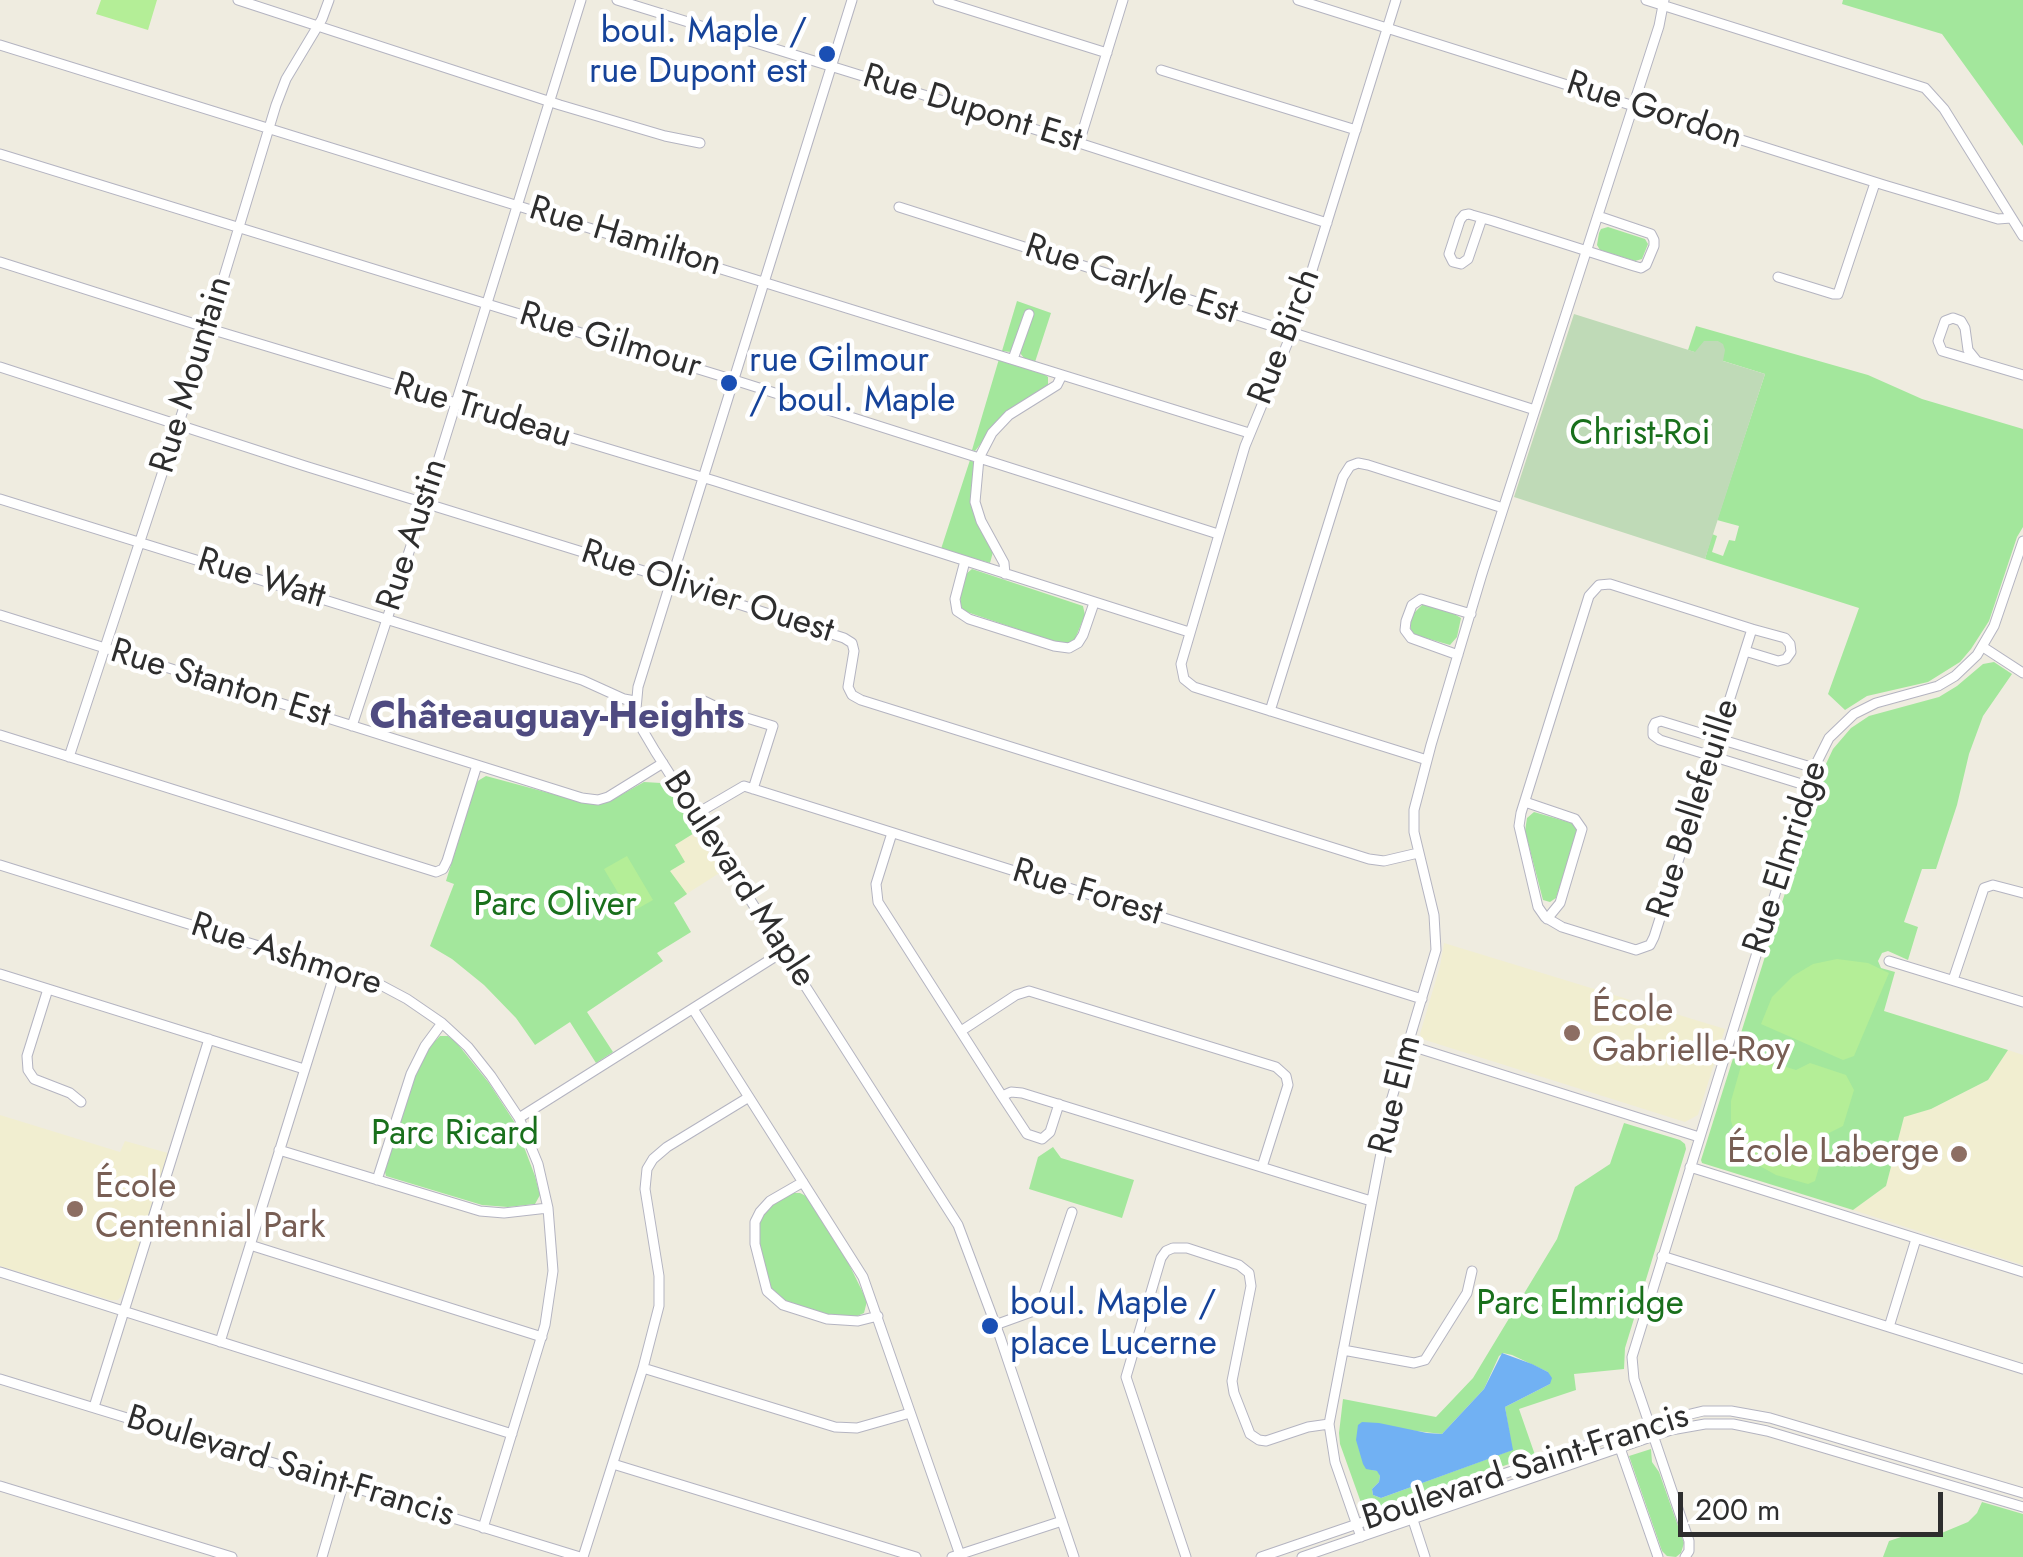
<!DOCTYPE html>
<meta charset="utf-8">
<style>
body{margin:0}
#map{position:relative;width:2023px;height:1557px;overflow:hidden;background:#efece0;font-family:Jost,sans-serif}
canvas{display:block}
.scale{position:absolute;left:1678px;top:1492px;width:265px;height:45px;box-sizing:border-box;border:5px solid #2e2e2e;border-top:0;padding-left:12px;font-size:30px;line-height:35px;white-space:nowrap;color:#2e2e2e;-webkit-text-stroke:8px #fff;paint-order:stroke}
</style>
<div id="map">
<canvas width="2023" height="1557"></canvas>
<div class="scale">200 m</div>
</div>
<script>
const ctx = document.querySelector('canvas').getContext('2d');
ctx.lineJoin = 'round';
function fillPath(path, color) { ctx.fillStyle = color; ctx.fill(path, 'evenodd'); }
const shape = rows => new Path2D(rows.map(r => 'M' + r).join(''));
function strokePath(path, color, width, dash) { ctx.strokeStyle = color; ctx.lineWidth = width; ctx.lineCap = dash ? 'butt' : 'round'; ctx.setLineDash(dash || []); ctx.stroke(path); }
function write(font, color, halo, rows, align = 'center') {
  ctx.font = font + ' Jost,sans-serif'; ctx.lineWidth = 9; ctx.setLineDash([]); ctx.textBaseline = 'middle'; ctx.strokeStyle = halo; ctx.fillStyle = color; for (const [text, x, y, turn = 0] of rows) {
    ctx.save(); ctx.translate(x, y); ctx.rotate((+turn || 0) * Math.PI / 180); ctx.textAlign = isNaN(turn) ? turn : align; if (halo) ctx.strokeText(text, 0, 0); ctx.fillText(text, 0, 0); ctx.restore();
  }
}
const education = shape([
 [696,832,721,872,674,902,648,861],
 [1444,943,1725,1029,1698,1115,1685,1122,1422,1039,1420,1034,1440,966],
 [2008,1050,2023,1055,2023,1265,1853,1210,1886,1186,1904,1116,1931,1109,1988,1080],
 [0,1115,120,1152,125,1141,168,1153,127,1289,118,1300,110,1300,0,1266]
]);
const green = shape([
 [1843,0,2023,0,2023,146,1942,34,1842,4],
 [1608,227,1645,239,1648,244,1642,259,1635,261,1600,250,1597,245,1599,233,1601,229],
 [1017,301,1051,313,1035,362,1024,358,1020,353,1032,316,1011,352,1002,351],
 [1696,326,1868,375,1922,399,2023,429,2023,527,2017,537,1989,621,1971,649,1960,662,1928,682,1867,696,1845,710,1828,694,1859,608,1705,559,1712,534,1717,536,1712,552,1723,556,1729,540,1735,541,1739,526,1717,520,1765,374,1688,350],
 [999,359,1044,374,1048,377,1048,385,1006,412,975,451,972,450],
 [970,460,974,462,971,501,980,527,993,552,990,563,941,549],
 [972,569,1083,606,1085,615,1075,639,1070,643,1058,643,964,611,961,606,960,595,966,574],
 [1423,604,1451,612,1461,618,1457,637,1450,645,1412,634,1410,624,1413,614],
 [1994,662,2012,674,1983,716,1969,754,1957,805,1936,869,1922,869,1904,922,1918,927,1908,960,1888,951,1882,953,1878,961,1881,968,1895,972,1884,1011,2008,1050,1988,1080,1931,1109,1904,1117,1886,1186,1853,1210,1702,1163,1701,1160,1825,766,1833,749,1851,728,1869,716,1939,697,1957,686,1983,664],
 [486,776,590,804,610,801,644,782,661,783,665,785,696,832,675,845,685,862,670,871,687,894,674,903,691,932,657,953,663,961,587,1012,613,1052,596,1063,570,1022,535,1045,516,1018,484,985,452,959,430,946,454,884,446,881,476,782],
 [1534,812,1575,824,1578,830,1556,898,1550,902,1543,900,1525,831,1527,818],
 [440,1036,448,1036,456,1042,489,1083,515,1123,535,1176,540,1195,535,1204,508,1207,482,1205,386,1176,384,1168,415,1073,430,1046],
 [1624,1123,1680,1140,1685,1144,1686,1149,1625,1348,1624,1369,1574,1374,1576,1390,1519,1409,1535,1455,1371,1512,1364,1511,1340,1444,1339,1433,1343,1399,1436,1417,1473,1378,1557,1239,1575,1187,1610,1164],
 [1503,1353,1512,1355,1548,1372,1550,1384,1505,1407,1512,1450,1381,1498,1373,1495,1372,1489,1379,1482,1380,1476,1378,1471,1372,1470,1407,1430,1442,1434,1484,1389,1499,1356],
 [1053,1147,1061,1158,1134,1180,1122,1218,1029,1189,1038,1157],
 [793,1193,800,1193,808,1197,846,1258,867,1301,864,1313,855,1317,829,1315,788,1302,772,1291,768,1282,758,1240,759,1222,772,1204],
 [1651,1449,1652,1462,1659,1472,1684,1543,1681,1553,1676,1557,1667,1556,1662,1551,1629,1456],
 [1982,1502,2023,1514,2023,1557,1883,1557,1889,1541,1904,1536,1932,1537,1968,1522,1977,1513]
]);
const cemetery = shape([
 [1574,314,1695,352,1704,341,1718,341,1723,344,1725,350,1723,361,1765,374,1705,559,1514,497]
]);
const pitch = shape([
 [101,0,157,0,148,30,96,14],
 [627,856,653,900,630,913,604,869],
 [1837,959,1868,963,1889,973,1854,1056,1843,1060,1761,1024,1772,997,1793,976,1813,964],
 [1750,1056,1796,1070,1810,1063,1846,1075,1854,1090,1843,1126,1829,1133,1815,1181,1808,1184,1776,1175,1758,1165,1737,1140,1731,1121,1731,1101,1743,1059]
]);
const water = shape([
 [1502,1353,1532,1364,1548,1372,1552,1378,1550,1384,1505,1407,1513,1450,1381,1498,1373,1495,1372,1489,1379,1482,1380,1476,1377,1471,1366,1469,1363,1464,1356,1440,1358,1425,1362,1422,1379,1423,1427,1433,1442,1434,1484,1389]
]);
const minor = shape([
 [238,0,560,105,665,136,700,143],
 [617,0,1079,143,1327,223],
 [852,0,638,687,636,709,642,729,655,751,958,1225,1000,1337,1074,1557],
 [938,0,1107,53],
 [1298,0,1884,185,1998,219,2011,218],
 [1396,0,1295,325,1245,446,1181,664,1184,679,1194,687,1427,760],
 [1646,0,1925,88,1944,109,2023,236],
 [0,45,1249,433],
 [1161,70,1356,130],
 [1079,143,1123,0],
 [0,154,734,380,1218,534],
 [899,207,1535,410],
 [1482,218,1468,259,1461,264,1453,262,1449,254,1460,220,1464,215,1469,214,1472,215,1493,221,1634,266,1641,268,1646,265,1654,246,1654,240,1651,234,1598,216],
 [0,262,220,332,715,481,1189,632],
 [1778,277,1833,294,1838,294,1875,183],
 [1013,359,1029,314],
 [1976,360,1968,350,1965,328,1961,321,1953,318,1945,321,1938,341,1942,351,2023,375],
 [0,367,305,466,660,576,682,586,844,638,852,643,854,651,848,687,852,695,861,700,1369,859,1384,861,1418,853],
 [0,499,582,680,624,699,635,701],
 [965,561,955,599,957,611,969,619,1054,646,1069,648,1078,643,1083,635,1094,603],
 [1005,574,1004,563,981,521,975,502,979,458,992,433,1009,415,1057,385,1062,375],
 [1610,584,1752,629,1654,937,1650,945,1636,950,1562,927,1545,917,1538,907,1519,826,1521,813,1589,596,1599,585,1610,584],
 [0,615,582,798,598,800,608,797,663,763],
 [1983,647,2023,673],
 [1745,651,1778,661,1786,659,1791,652,1790,644,1785,638,1752,629],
 [1458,655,1411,638,1405,630,1406,621,1412,605,1421,599,1471,614],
 [704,701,727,712,773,726,753,789],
 [1270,711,1343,477,1350,466,1358,463,1368,465,1503,508],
 [352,726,425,503,581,0],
 [0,735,436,872,443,869,447,861,477,765],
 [69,757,188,395,276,105,286,79,322,19,329,0],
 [1808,786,1660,740,1653,735,1653,727,1655,723,1661,721,1814,768],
 [1525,802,1575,819,1582,829,1560,903,1547,919],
 [696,814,744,786,1422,999],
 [892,833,876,884,878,902,1002,1096,1011,1092,1022,1093,1371,1201],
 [0,865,377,983,407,999,442,1023,468,1047,491,1076,519,1118,538,1164,548,1208,553,1271,545,1325,483,1528],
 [1889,961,2023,1002],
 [0,974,304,1069],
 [1953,980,1984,888,1993,885,2023,893],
 [48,989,27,1056,28,1070,34,1079,70,1093,81,1102],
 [693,1009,863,1277,960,1555],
 [961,1031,1016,995,1029,991,1276,1067,1286,1076,1288,1085,1262,1167],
 [1408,1045,1699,1137],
 [1002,1096,1027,1134,1042,1139,1050,1132,1059,1104],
 [519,1118,784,951],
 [279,1150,480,1211,504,1213,548,1208],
 [1690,1167,2023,1272],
 [377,1180,411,1074,425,1046,442,1023],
 [803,1182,770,1201,760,1212,755,1222,755,1244,767,1291,783,1305,827,1319,858,1321,878,1316],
 [250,1245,542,1337],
 [1662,1256,2023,1369],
 [0,1272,512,1434],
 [995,1325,1031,1312,1042,1301,1072,1212],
 [1889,1327,1916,1239],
 [220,1342,336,969],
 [1343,1350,1414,1363,1425,1360,1467,1293,1472,1271],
 [643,1368,835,1427,857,1428,910,1413],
 [0,1379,580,1557],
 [94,1407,209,1039],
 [1620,1448,1658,1557],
 [613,1464,916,1557],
 [0,1486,232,1557],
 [1412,1517,1425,1557],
 [1361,1537,1335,1462,1329,1424,1391,1101,1436,950,1434,915,1414,832,1414,810,1431,745,1482,574,1659,26,1664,0],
 [322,1557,343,1485],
 [583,1557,643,1368,659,1306,659,1276,645,1189,647,1169,653,1159,667,1147,749,1097],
 [952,1557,1062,1521],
 [1186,1557,1126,1377,1161,1258,1166,1251,1173,1248,1187,1248,1239,1265,1249,1273,1251,1286,1232,1381,1234,1393,1250,1434,1259,1440,1266,1441,1308,1427,1329,1424],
 [1261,1557,1649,1424,1703,1411,1731,1411,1770,1418,2023,1493],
 [1302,1557,1671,1430,1705,1424,1733,1424,1767,1431,2023,1507],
 [1685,1557,1689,1551,1689,1541,1634,1379,1632,1357,1814,768,1829,738,1854,714,1876,703,1938,686,1955,676,1977,655,1994,626,2023,541]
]);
const markers = [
 [827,54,10,"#1a4fb4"],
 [729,383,10,"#1a4fb4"],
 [1572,1033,10,"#8d6e63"],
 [1959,1154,10,"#8d6e63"],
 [75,1209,10,"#8d6e63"],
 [990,1326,10,"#1a4fb4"]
];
const transitNames = [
 ["boul. Maple /",807,34,"right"],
 ["rue Dupont est",807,74,"right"],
 ["rue Gilmour",749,363],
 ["/ boul. Maple",749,403],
 ["boul. Maple /",1010,1306],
 ["place Lucerne",1010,1346]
];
const streetNames = [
 ["Rue Dupont Est",972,110,17],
 ["Rue Gordon",1654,112,18],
 ["Rue Hamilton",625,238,17],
 ["Rue Carlyle Est",1131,281,18],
 ["Rue Birch",1286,337,-69],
 ["Rue Gilmour",610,342,17],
 ["Rue Mountain",193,375,-73],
 ["Rue Trudeau",482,412,17],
 ["Rue Austin",414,535,-72],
 ["Rue Watt",261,580,17],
 ["Rue Olivier Ouest",707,593,18],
 ["Rue Stanton Est",220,685,17],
 ["Rue Bellefeuille",1695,809,-72],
 ["Rue Elmridge",1787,858,-72],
 ["Boulevard Maple",738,880,57],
 ["Rue Forest",1087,894,17],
 ["Rue Ashmore",286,956,18],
 ["Rue Elm",1397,1095,-76],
 ["Boulevard Saint-Francis",290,1468,17],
 ["Boulevard Saint-Francis",1526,1469,-18]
];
const parkNames = [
 ["Christ-Roi",1640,436],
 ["Parc Oliver",555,907],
 ["Parc Ricard",455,1136],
 ["Parc Elmridge",1580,1306]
];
const educationNames = [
 ["École",1592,1013],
 ["Gabrielle-Roy",1592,1053],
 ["École Laberge",1939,1154,"right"],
 ["École",95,1189],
 ["Centennial Park",95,1229]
];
const neighbourhoodNames = [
 ["Châteauguay-Heights",557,719]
];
fillPath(education, '#f1eed0');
fillPath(green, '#a3e79c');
fillPath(cemetery, '#bfdab7');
fillPath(pitch, '#b4ee97');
fillPath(water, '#71b1f3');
strokePath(minor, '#b4b4c1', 11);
strokePath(minor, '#fff', 9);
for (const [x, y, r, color] of markers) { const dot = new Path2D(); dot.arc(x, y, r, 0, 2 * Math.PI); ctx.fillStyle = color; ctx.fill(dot); strokePath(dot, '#fff', 4); }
write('35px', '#164399', '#fff', transitNames, 'left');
write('35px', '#2e2e2e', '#fff', streetNames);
write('35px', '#19701c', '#fff', parkNames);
write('35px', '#785e54', '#fff', educationNames, 'left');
write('bold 38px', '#4f4b81', '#fff', neighbourhoodNames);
</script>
